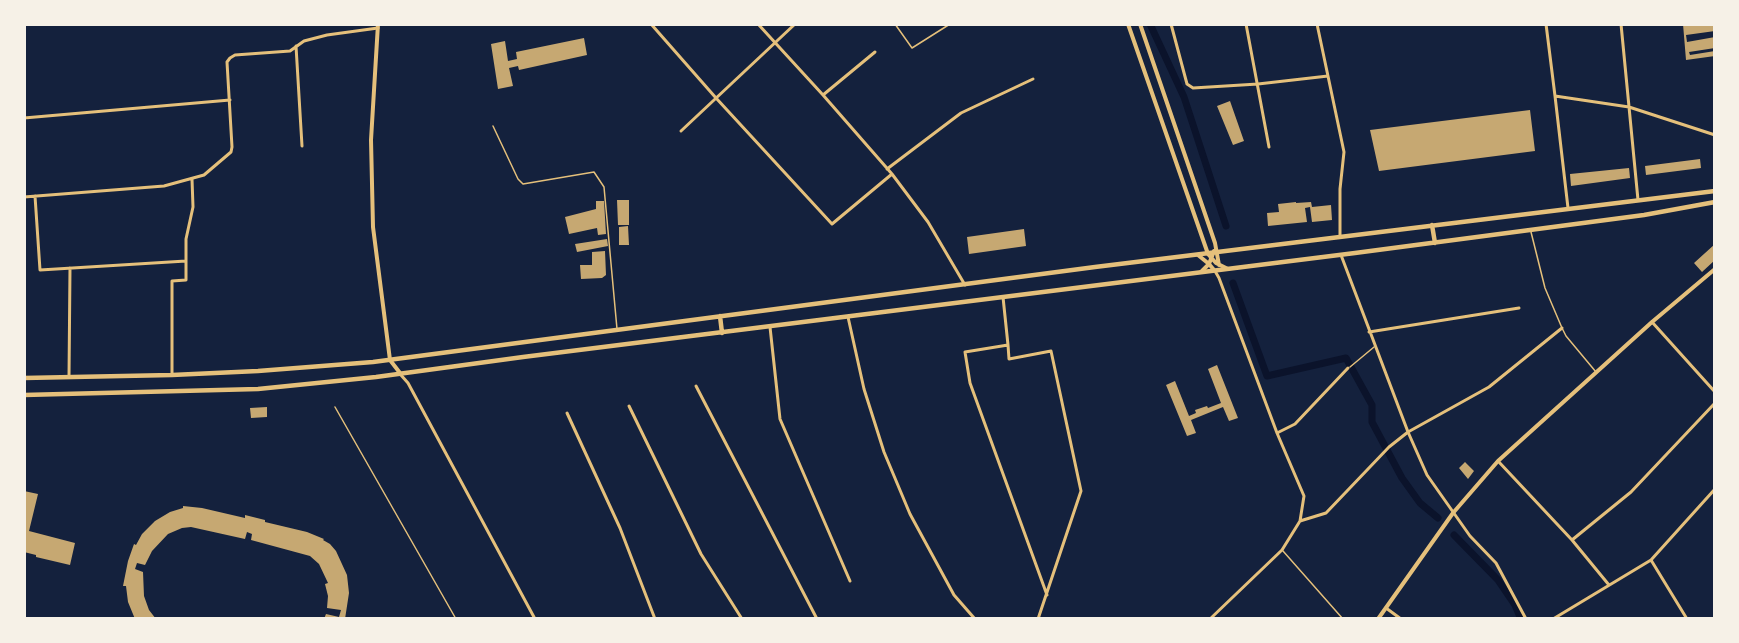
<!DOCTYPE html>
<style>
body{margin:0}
#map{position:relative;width:1739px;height:643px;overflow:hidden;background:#14213d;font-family:"Libre Baskerville",serif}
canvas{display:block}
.frame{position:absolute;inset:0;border:26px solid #f6f1e7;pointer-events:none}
</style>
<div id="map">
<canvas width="1739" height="643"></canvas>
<div class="frame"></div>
</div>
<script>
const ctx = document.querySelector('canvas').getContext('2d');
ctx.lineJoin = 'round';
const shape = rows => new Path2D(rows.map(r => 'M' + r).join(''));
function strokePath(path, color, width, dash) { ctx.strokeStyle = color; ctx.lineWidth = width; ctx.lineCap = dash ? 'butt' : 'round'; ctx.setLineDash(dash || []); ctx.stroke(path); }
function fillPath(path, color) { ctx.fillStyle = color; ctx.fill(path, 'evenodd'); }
const canal = shape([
 [1150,24,1184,97,1226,226],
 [1233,283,1267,376,1346,358,1372,405,1372,422,1402,478,1420,503,1438,518],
 [1454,535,1498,580,1515,605,1521,619]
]);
const building = shape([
 [1683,24,1715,24,1715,31,1686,35,1687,42,1715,37,1715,48,1689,52,1690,55,1715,51,1715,56,1686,60],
 [584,38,587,55,519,70,518,66,509,68,513,86,498,89,491,44,505,41,508,61,517,59,516,52],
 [1230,101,1244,141,1233,145,1217,106],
 [1530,110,1535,151,1379,171,1370,130],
 [1700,159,1701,168,1646,175,1645,166],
 [1629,168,1630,178,1571,186,1570,174],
 [617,200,629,200,629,225,618,225],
 [596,201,604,201,606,234,598,235,597,228,569,234,565,217,596,209],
 [1296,202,1296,203,1311,202,1312,207,1331,205,1332,220,1312,222,1310,207,1305,208,1307,222,1268,226,1267,213,1279,212,1278,204],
 [628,226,629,245,619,245,619,227],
 [1024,229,1026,246,969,254,967,237],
 [607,239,608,246,577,252,575,244],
 [1715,244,1715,260,1702,272,1694,263],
 [605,251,606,275,602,278,581,279,580,265,592,265,592,252],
 [1217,365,1238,418,1229,421,1223,407,1191,420,1196,433,1187,436,1166,385,1175,381,1189,416,1196,413,1195,410,1207,406,1208,408,1221,403,1208,369],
 [267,407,267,417,251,418,250,408],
 [1465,462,1474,471,1468,479,1459,468],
 [24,491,38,494,29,531,75,543,70,565,36,557,36,555,24,552],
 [183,506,202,508,245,518,245,515,265,520,265,522,307,532,324,539,323,540,330,544,336,551,347,575,349,593,345,619,324,619,326,614,339,617,341,610,327,608,328,596,325,584,328,583,319,564,310,556,251,540,252,534,247,532,245,539,191,527,182,528,168,534,152,551,145,565,137,563,135,569,143,572,144,596,149,610,156,619,135,619,128,602,126,586,123,586,128,561,134,544,136,545,142,534,155,521,170,512,183,508]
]);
const service = shape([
 [895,24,912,48,950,24],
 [493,126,518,179,523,184,594,172,604,187,617,329],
 [1531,232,1545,288,1562,328,1566,336,1596,372],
 [1350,367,1374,347],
 [335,407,456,619],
 [1283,551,1343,619]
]);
const minor = shape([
 [651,24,716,98,832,224,892,174],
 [758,24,823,95,892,174,928,222,965,285],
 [1171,24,1187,84,1193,88,1258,84,1328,76],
 [1246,24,1269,147],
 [1317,24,1344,152,1340,189,1340,237],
 [1546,24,1555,96,1629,107,1715,135],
 [1621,24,1638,200],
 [296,46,302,146],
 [823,95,875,52],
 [1555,96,1568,208],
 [24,118,230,100],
 [681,131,795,24],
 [887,169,961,113,1033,79],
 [35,196,40,270,186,261],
 [24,197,164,186,204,175,231,152,232,147,227,62,230,58,235,55,290,51,304,41,327,35,378,28],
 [1341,255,1408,432,1427,475,1470,536,1496,563,1526,619],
 [1003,297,1008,345,965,352,970,383,1047,595],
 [848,317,864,389,884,452,910,514,954,595,975,619],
 [1652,322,1715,392],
 [770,327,780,419,850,581],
 [1369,332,1519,308],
 [1008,345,1009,359,1051,351,1081,491,1038,619],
 [400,374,408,383,535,619],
 [172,375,172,281,186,280,186,239,193,207,192,179],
 [69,377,70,268],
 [696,386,817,619],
 [629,406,701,554,742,619],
 [567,413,620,528,655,619],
 [1277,433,1295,424,1348,368],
 [1498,461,1572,540,1609,585],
 [1300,521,1326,513,1389,447,1408,432,1489,387,1562,328],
 [1572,540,1631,492,1715,403],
 [1651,560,1687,619],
 [1386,608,1401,619],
 [1210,619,1282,550,1300,521,1304,496,1277,433,1219,278,1215,271],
 [1553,619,1651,560,1715,489]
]);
const tertiary = shape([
 [378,24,371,140,373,227,390,360,400,373]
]);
const secondary = shape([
 [1128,24,1208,254,1216,263,1228,269],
 [1140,24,1215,243,1219,265],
 [1201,254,1198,255,1209,264,1214,270],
 [1201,272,1209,264,1214,251],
 [1378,619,1453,513,1498,461,1652,322,1715,269]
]);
const primary = shape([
 [1432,225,1435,243],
 [720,316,722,333],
 [24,378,172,375,258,371,373,362,1095,267,1715,191],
 [24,395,258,389,376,377,523,357,1355,253,1644,215,1715,202]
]);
strokePath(canal, '#0b132b', 7);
fillPath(building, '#c6a872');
strokePath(service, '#e5c07b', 1.5);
strokePath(minor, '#e5c07b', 3);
strokePath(tertiary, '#e5c07b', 4);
strokePath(secondary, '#e5c07b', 4);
strokePath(primary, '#e5c07b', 4.5);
</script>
